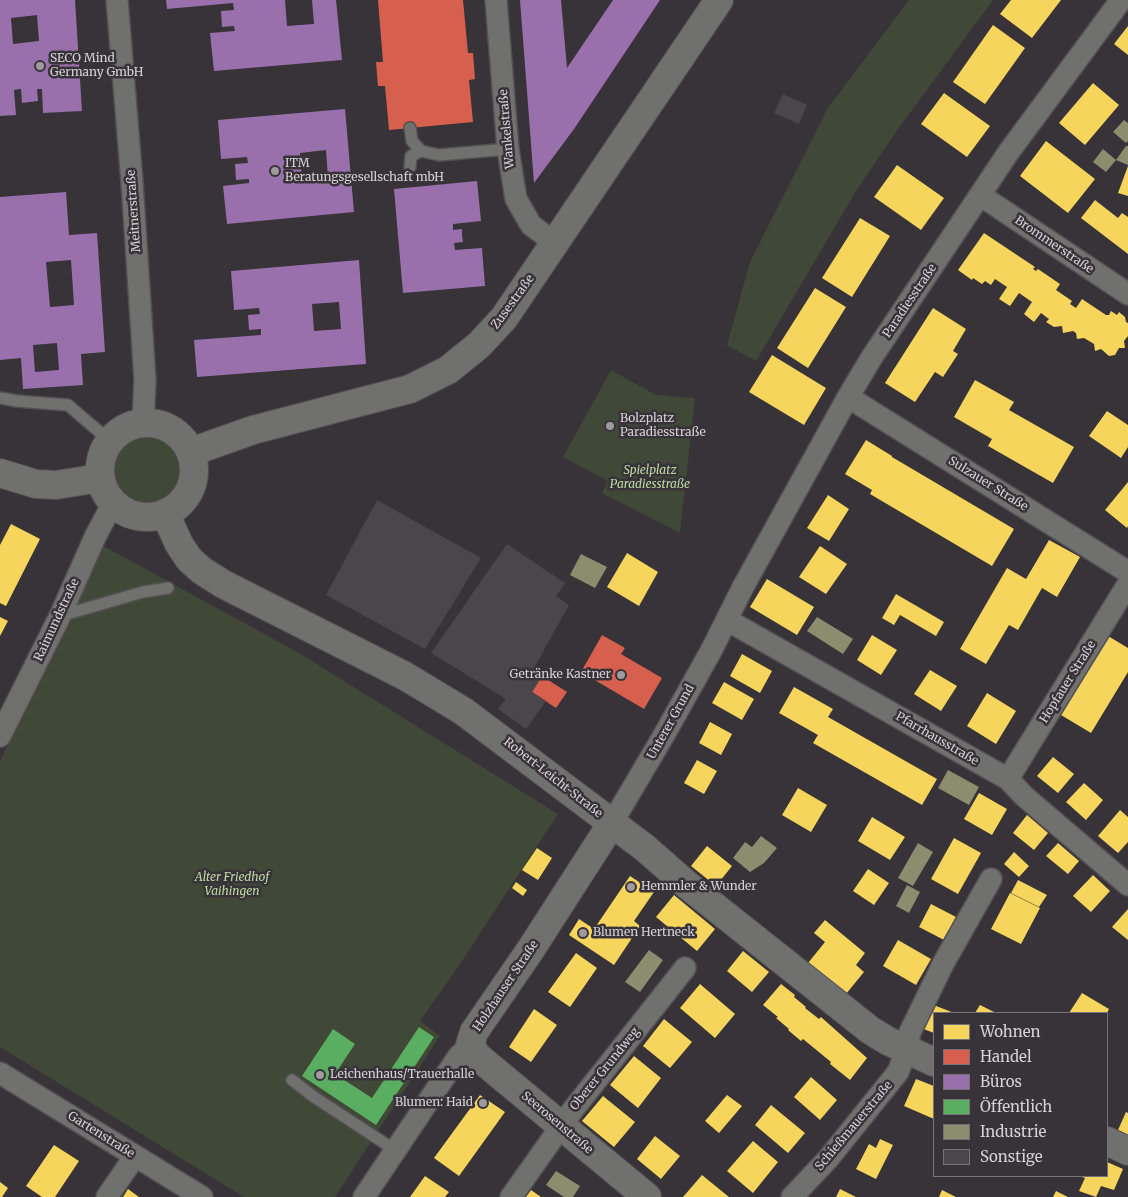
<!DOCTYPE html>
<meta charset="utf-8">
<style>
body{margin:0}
#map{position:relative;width:1128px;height:1197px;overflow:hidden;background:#373338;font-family:Merriweather,serif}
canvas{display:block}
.legend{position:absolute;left:933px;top:1012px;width:175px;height:165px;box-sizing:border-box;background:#383239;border:1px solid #777277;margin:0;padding:6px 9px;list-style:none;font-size:15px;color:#d5d1d5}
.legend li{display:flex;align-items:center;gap:10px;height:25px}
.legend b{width:25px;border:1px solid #777277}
</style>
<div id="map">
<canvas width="1128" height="1197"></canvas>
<ul class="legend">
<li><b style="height:14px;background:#f6d55c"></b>Wohnen</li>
<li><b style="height:14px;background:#d6604d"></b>Handel</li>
<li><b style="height:14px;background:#9970ab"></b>Büros</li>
<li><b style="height:14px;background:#5aae61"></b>Öffentlich</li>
<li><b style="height:14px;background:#8c8c6e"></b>Industrie</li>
<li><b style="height:14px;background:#4a474a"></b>Sonstige</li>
</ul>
</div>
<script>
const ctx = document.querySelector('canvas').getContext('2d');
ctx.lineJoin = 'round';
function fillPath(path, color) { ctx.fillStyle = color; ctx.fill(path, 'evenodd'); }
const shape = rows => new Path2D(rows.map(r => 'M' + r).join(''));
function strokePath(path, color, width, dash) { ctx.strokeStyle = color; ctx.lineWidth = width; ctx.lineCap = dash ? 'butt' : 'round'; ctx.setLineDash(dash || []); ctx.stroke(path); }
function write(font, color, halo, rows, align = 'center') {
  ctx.font = font + ' Merriweather,serif'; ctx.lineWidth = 5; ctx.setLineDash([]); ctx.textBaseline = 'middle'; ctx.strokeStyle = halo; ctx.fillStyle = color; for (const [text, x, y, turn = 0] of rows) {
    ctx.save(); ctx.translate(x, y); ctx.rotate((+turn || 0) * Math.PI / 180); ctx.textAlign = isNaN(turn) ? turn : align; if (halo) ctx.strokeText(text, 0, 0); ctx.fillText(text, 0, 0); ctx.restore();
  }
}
const green = shape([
 [909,0,993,0,898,129,856,191,756,361,727,345,750,262,828,108],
 [611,370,656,395,695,398,680,533,602,493,608,481,563,457],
 '111 470a35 35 0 1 1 70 0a35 35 0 1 1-70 0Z',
 [100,544,299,653,558,814,456,970,420,1021,440,1036,335,1197,244,1197,0,1047,0,761,74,612]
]);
const homes = shape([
 [1011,0,1061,0,1032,38,1000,14],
 [993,25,1025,48,985,104,953,82],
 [1128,26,1128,55,1114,44],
 [1093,83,1119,105,1085,145,1059,123],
 [944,93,990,126,967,157,921,124],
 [1046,141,1095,179,1068,213,1020,176],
 [897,165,944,198,921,230,874,197],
 [1128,166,1128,196,1118,193],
 [1095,200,1118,218,1122,213,1128,217,1128,254,1081,218],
 [860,218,890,236,852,297,822,278],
 [984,233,1035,267,1033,269,1036,271,1038,269,1060,284,1056,290,1072,301,1070,304,1076,308,1082,299,1106,315,1109,315,1111,311,1117,315,1119,312,1125,317,1126,322,1128,323,1128,336,1124,341,1125,348,1119,348,1115,355,1109,356,1101,349,1095,351,1094,344,1084,338,1077,339,1076,333,1073,331,1063,333,1062,326,1054,327,1046,322,1049,319,1041,313,1034,322,1024,314,1032,302,1019,293,1010,306,999,299,1007,287,995,279,991,285,985,281,982,284,973,278,972,280,958,270],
 [815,288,846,307,808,368,777,348],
 [933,308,966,329,953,351,958,354,943,377,935,372,915,402,885,383],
 [772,355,826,388,804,425,749,392],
 [975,380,1014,402,1009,410,1074,447,1053,483,988,446,992,439,954,417],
 [1107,411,1128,425,1128,447,1121,458,1089,436],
 [866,440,892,456,892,457,1014,529,992,566,870,494,872,490,845,474],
 [1128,482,1128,526,1127,528,1105,510],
 [828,495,849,509,829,541,807,528],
 [11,524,40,539,6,606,0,603,0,545],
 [1049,540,1080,557,1057,597,1042,588,1018,630,1009,625,986,664,960,649,1007,568,1026,579],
 [820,546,847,564,826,594,799,577],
 [627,553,658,572,639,606,607,587],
 [767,579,814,607,797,635,750,607],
 [896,594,944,622,936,636,900,615,894,625,882,618],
 [0,617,8,621,0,636],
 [872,635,897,650,881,675,857,660],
 [1108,636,1128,648,1128,672,1091,733,1061,715],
 [742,654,772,671,760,693,730,676],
 [930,670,957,686,941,711,914,694],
 [724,682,754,699,742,720,712,703],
 [794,687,833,709,828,717,937,779,922,805,813,743,818,735,779,713],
 [987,693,1016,711,996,744,967,726],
 [710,722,732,734,721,755,699,743],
 [1053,757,1074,774,1058,793,1037,776],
 [697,760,717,771,704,794,684,783],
 [1084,783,1103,800,1086,820,1066,802],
 [798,788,827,805,811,832,782,815],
 [979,793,1007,809,992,835,964,819],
 [1120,810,1128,817,1128,842,1118,853,1098,836],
 [1027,815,1048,833,1034,850,1013,833],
 [872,817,905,837,890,860,858,841],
 [954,838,981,853,958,894,931,879],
 [1058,843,1079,861,1068,874,1046,856],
 [707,846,732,866,716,886,691,866],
 [537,848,552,858,538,880,522,870],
 [1014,852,1029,866,1019,877,1004,864],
 [868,869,889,883,874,905,853,891],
 [1093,875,1110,891,1091,912,1073,896],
 [630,876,654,892,634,921,640,926,614,965,569,935,579,919,594,929],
 [1018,880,1047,895,1039,907,1011,893],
 [516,882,527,890,523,896,512,888],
 [1010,893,1040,908,1021,944,991,929],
 [674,895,715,929,697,951,656,917],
 [931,904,956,917,944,940,919,927],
 [1128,909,1128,940,1112,927],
 [825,920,865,953,856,965,864,972,846,994,808,963,825,942,814,933],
 [898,940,931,959,916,985,883,966],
 [743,951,769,972,752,992,727,971],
 [576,953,597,968,570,1007,548,992],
 [700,984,735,1014,715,1038,680,1008],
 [781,984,795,995,794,997,806,1007,805,1008,819,1019,821,1017,867,1058,850,1080,830,1064,831,1062,803,1039,801,1041,788,1030,789,1029,776,1018,778,1017,763,1005],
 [1082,993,1109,1009,1107,1013,1069,1013],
 [931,1004,954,1013,934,1013,934,1033,921,1028],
 [980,1005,996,1013,975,1013],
 [534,1009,557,1025,531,1062,509,1047],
 [664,1019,692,1042,670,1068,643,1046],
 [634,1056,661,1078,638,1108,610,1085],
 [811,1077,837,1100,820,1120,794,1097],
 [916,1079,934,1086,934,1119,904,1106],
 [480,1095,505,1112,459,1176,434,1158],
 [727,1095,742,1106,719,1133,705,1121],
 [603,1096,635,1122,614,1147,582,1121],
 [771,1105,805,1133,788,1153,755,1125],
 [1126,1112,1128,1113,1128,1135,1118,1130],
 [655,1136,680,1156,661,1179,637,1159],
 [880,1139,893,1145,876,1179,856,1169,869,1144,876,1148],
 [753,1141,778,1162,753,1193,727,1171],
 [54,1145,79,1161,55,1197,42,1197,26,1186],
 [1107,1162,1123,1169,1114,1190,1101,1186,1096,1197,1079,1191,1085,1178,1079,1176,1107,1176],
 [702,1175,729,1197,683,1197],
 [425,1176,449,1192,445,1197,410,1197],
 [0,1182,8,1188,2,1197,0,1197],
 [128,1189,139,1197,123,1197],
 [840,1189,856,1197,836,1197],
 [531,1190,541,1197,526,1197],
 [942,1190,956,1197,939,1197],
 [1056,1191,1068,1197,1053,1197]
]);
const shops = shape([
 [378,0,463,0,468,53,473,53,475,79,469,80,473,122,389,130,385,86,378,86,376,62,383,62],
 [602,635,625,648,621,654,662,678,644,709,581,672],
 [542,676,567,692,556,708,532,692]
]);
const offices = shape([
 [0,0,75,0,82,111,43,113,42,89,37,89,38,101,22,103,21,89,14,90,16,115,0,116],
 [37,15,39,41,13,44,11,18],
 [166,0,285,0,287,26,314,24,312,0,336,0,342,60,214,71,210,33,235,31,234,26,222,27,221,11,234,10,233,3,167,9],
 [520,0,561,0,567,68,613,0,660,0,574,129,534,183],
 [345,109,354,212,227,224,223,186,249,183,249,179,236,180,235,164,248,163,247,157,221,159,218,120],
 [326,150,328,177,302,179,300,153],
 [477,181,481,221,453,224,453,230,462,229,462,235,463,242,454,243,455,250,482,248,485,286,403,293,394,189],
 [66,192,69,235,97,233,105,352,81,354,83,385,23,389,21,358,0,360,0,197],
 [71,260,74,305,50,307,46,262],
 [57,343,59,370,35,372,33,345],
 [359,260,366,364,197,377,194,340,261,335,261,329,249,330,248,315,260,314,259,308,234,310,231,271],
 [339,302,341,329,314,331,312,304]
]);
const public = shape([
 [419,1027,434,1037,376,1125,302,1076,333,1029,355,1044,335,1074,372,1098]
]);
const industry = shape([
 [1124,120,1128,123,1128,141,1126,143,1113,132],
 [1126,146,1128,146,1128,165,1116,160],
 [1103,149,1116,160,1106,172,1093,162],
 [581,554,607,567,595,588,570,575],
 [817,617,853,639,843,654,807,631],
 [948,770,979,787,969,805,938,788],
 [761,836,777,848,764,863,750,872,733,858,745,842,752,847],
 [918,843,933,852,913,886,898,878],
 [907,885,920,892,909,913,896,906],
 [649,950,663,960,640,992,625,982],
 [556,1171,580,1186,573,1197,564,1197,546,1185]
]);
const building = shape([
 [783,94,807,105,799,124,774,113],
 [377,500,481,558,425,649,326,595],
 [507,544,565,583,556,596,569,605,533,670,542,676,532,692,546,701,526,729,498,709,506,699,431,653]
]);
const service = shape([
 [410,128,412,141,421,151,439,155,508,149],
 [410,167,411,156,421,151],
 [0,398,17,401,68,405,110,441],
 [60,616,143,592,168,588],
 [292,1080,314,1097,395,1150]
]);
const minor = shape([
 [117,0,132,182,145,380,143,422],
 [496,0,508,149,516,199,531,225,555,243],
 [980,195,1128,294],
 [848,397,1128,572],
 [727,620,1008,779,1024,796,1128,885],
 [0,736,60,616,95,537,113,503],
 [1008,779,1128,584],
 [612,823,664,735,711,651,743,587,848,397,872,357,1008,153,1121,0],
 [0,1073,202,1197],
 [107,1197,135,1156],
 [364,1197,458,1057,470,1045],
 [511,1197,572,1111,685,968],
 [792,1197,828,1159,898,1072,907,1049,910,1032,943,964,991,879]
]);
const tertiary = shape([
 '100 470a47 47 0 1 1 94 0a47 47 0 1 1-94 0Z',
 [191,452,253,430,410,389,448,370,479,345,504,318,719,0],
 [0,473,36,484,56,485,100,478],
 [165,513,179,544,189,559,201,570,223,584,405,676,463,711,645,848,686,884,870,1030,888,1041,934,1062],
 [612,823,531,949,474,1032,470,1045,477,1056,647,1197],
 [1107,1141,1128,1151]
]);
const markers = [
 [40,66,5,"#9e9a9e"],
 [275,171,5,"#9e9a9e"],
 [610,426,5,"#9e9a9e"],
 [621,675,5,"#9e9a9e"],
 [631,887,5,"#9e9a9e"],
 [583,933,5,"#9e9a9e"],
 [320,1075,5,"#9e9a9e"],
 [483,1103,5,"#9e9a9e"]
];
const poiNames = [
 ["SECO Mind",50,59],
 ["Germany GmbH",50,73],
 ["ITM",285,164],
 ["Beratungsgesellschaft mbH",285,178],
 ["Bolzplatz",620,419],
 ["Paradiesstraße",620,433],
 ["Getränke Kastner",611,675,"right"],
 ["Hemmler & Wunder",641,887],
 ["Blumen Hertneck",593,933],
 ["Leichenhaus/Trauerhalle",330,1075],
 ["Blumen: Haid",473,1103,"right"]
];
const streetNames = [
 ["Wankelstraße",507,129,-95],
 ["Meitnerstraße",134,211,-94],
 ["Brommerstraße",1054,245,34],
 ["Paradiesstraße",910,301,-56],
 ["Zusestraße",513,302,-54],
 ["Sulzauer Straße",988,484,32],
 ["Raimundstraße",57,620,-65],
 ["Hopfauer Straße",1068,682,-58],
 ["Unterer Grund",671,722,-61],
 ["Pfarrhausstraße",937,739,30],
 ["Robert-Leicht-Straße",553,778,38],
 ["Holzhauser Straße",506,986,-56],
 ["Oberer Grundweg",605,1069,-51],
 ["Seerosenstraße",557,1123,40],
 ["Schießmauerstraße",854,1126,-50],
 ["Gartenstraße",101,1135,32]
];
const parkNames = [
 ["Spielplatz",650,471],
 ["Paradiesstraße",650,485],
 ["Alter Friedhof",232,878],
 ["Vaihingen",232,892]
];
fillPath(green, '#404937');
fillPath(homes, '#f6d55c');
fillPath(shops, '#d6604d');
fillPath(offices, '#9970ab');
fillPath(public, '#5aae61');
fillPath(industry, '#8c8c6e');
fillPath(building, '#4a474a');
strokePath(service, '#535053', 14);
strokePath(minor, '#535053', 24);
strokePath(tertiary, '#535053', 30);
strokePath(service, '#70706f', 11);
strokePath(minor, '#70706f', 21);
strokePath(tertiary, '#70706f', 28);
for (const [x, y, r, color] of markers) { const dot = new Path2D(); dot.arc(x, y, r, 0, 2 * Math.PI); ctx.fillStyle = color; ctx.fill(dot); strokePath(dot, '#383239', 2); }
write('12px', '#d5d1d5', '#383239', poiNames, 'left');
write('12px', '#d5d1d5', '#383239', streetNames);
write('italic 12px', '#bbdba0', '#383239', parkNames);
</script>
